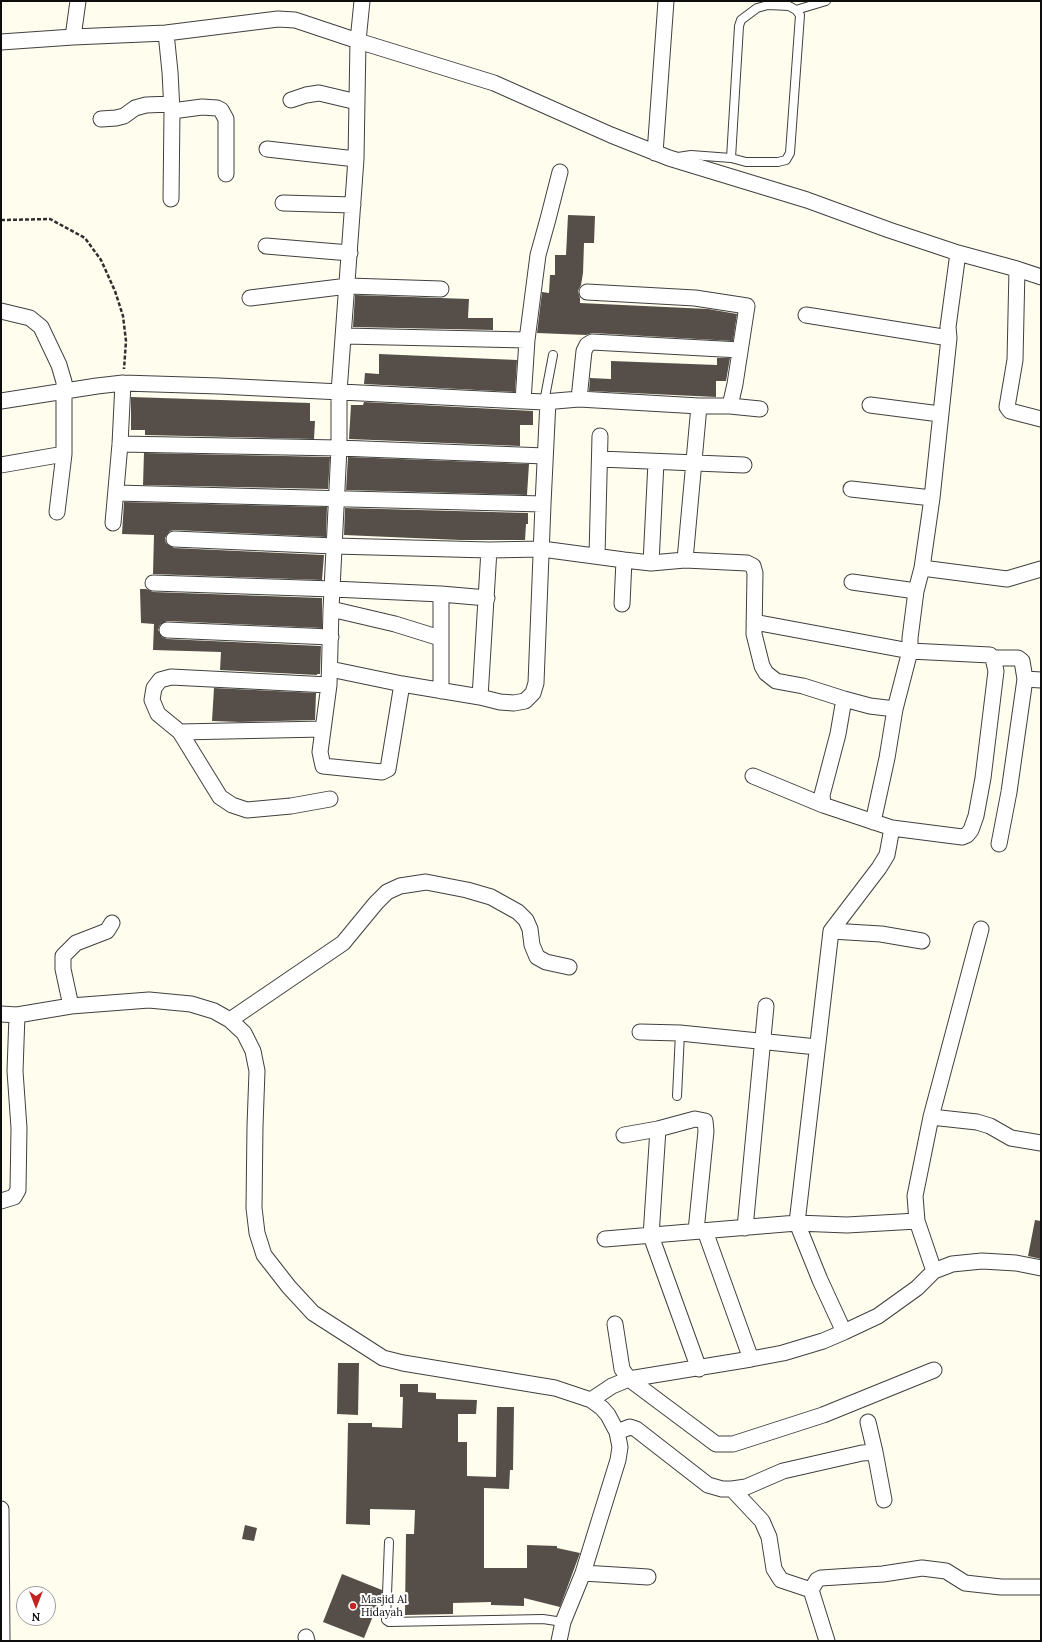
<!DOCTYPE html>
<style>
body{margin:0}
#map{position:relative;width:1042px;height:1642px;overflow:hidden;background:#fffded;font-family:Lora,serif}
canvas{display:block}
.frame{position:absolute;inset:0;border:2px solid #0d0d0d;pointer-events:none}
.north{position:absolute;left:16px;top:1586px;width:40px;height:40px;box-sizing:border-box;background:#fff;border:1px solid #9e9e9e;border-radius:50%;rotate:180deg;font-size:11px;font-weight:700;line-height:16px;text-align:center;color:#0d0d0d}
.north::after{content:'';display:block;margin:auto;width:14px;height:18px;background:#c3241f;clip-path:polygon(50% 0,100% 100%,50% 72%,0 100%)}
</style>
<div id="map">
<canvas width="1042" height="1642"></canvas>
<div class="frame"></div>
<div class="north">N</div>
</div>
<script>
const ctx = document.querySelector('canvas').getContext('2d');
ctx.lineJoin = 'round';
function fillPath(path, color) { ctx.fillStyle = color; ctx.fill(path, 'evenodd'); }
const shape = rows => new Path2D(rows.map(r => 'M' + r).join(''));
function strokePath(path, color, width, dash) { ctx.strokeStyle = color; ctx.lineWidth = width; ctx.lineCap = dash ? 'butt' : 'round'; ctx.setLineDash(dash || []); ctx.stroke(path); }
function write(font, color, halo, rows, align = 'center') {
  ctx.font = font + ' Lora,serif'; ctx.lineWidth = 4; ctx.setLineDash([]); ctx.textBaseline = 'middle'; ctx.strokeStyle = halo; ctx.fillStyle = color; for (const [text, x, y, turn = 0] of rows) {
    ctx.save(); ctx.translate(x, y); ctx.rotate((+turn || 0) * Math.PI / 180); ctx.textAlign = isNaN(turn) ? turn : align; if (halo) ctx.strokeText(text, 0, 0); ctx.fillText(text, 0, 0); ctx.restore();
  }
}
const building = shape([
 [568,215,595,216,594,243,584,243,583,273,581,285,578,291,580,298,580,303,708,309,737,314,733,341,592,333,586,335,537,333,542,292,549,293,550,275,555,275,555,255,566,255],
 [355,295,469,299,468,318,493,318,493,330,353,327],
 [379,354,517,360,515,392,364,384,365,373,379,374],
 [717,358,730,358,726,381,716,381,716,397,589,391,590,378,611,379,611,361,717,365],
 [131,397,310,403,310,421,315,421,314,439,145,435,145,430,131,430],
 [364,402,533,411,533,425,520,425,520,446,349,439,351,405,363,405],
 [144,453,330,457,328,489,143,485],
 [348,457,529,464,527,495,346,490],
 [124,502,327,507,326,537,174,530,170,531,165,538,166,543,174,548,324,555,322,580,153,574,154,535,122,534],
 [345,508,528,513,528,524,526,524,525,540,460,540,344,535],
 [140,589,146,589,153,592,322,598,322,628,167,621,160,625,158,630,162,637,167,639,321,646,320,674,317,674,317,675,220,670,221,652,153,650,154,624,141,623],
 [214,688,316,693,315,720,240,722,212,721],
 [1035,1220,1041,1221,1041,1259,1028,1256],
 [338,1363,359,1363,358,1415,337,1414],
 [400,1384,418,1384,418,1392,436,1393,436,1399,477,1400,476,1414,458,1414,458,1442,467,1442,467,1476,496,1477,497,1407,514,1407,513,1470,510,1470,509,1489,484,1488,484,1568,527,1568,527,1545,557,1546,557,1548,580,1553,560,1607,524,1598,524,1606,491,1605,491,1602,453,1603,453,1614,405,1615,406,1534,414,1534,415,1510,370,1509,370,1525,346,1524,348,1423,372,1423,372,1427,402,1428,403,1397,400,1397],
 [245,1525,257,1528,254,1541,242,1539],
 [342,1574,382,1590,382,1594,364,1638,323,1622]
]);
const path = shape([
 [1,220,50,219,85,238,101,260,115,291,123,316,126,341,124,369]
]);
const lane = shape([
 [678,157,691,155,731,158,746,162,778,162,786,160,790,153,800,15,796,10,826,1],
 [731,158,739,26,741,20,757,8,768,5,789,6,796,10],
 [544,402,553,355],
 [677,1096,680,1033],
 [389,1542,386,1620,389,1622,543,1619,563,1622]
]);
const street = shape([
 [362,1,358,41,356,159,339,392,339,448,331,609,329,685,320,752,323,766,382,772,388,769,402,684],
 [166,33,170,72,172,111,171,199],
 [73,37,78,1],
 [1,42,73,37,166,33,278,19,295,20,358,41,494,83,611,135,669,158,807,200,889,230,958,253,1017,269,1041,277],
 [291,100,306,95,319,93,357,102],
 [172,111,202,107,217,108,221,110,226,119,226,174],
 [101,119,116,118,124,116,135,108,146,105,171,104],
 [267,149,356,159],
 [655,153,666,1],
 [283,203,353,205],
 [266,246,350,253],
 [1017,269,1015,360,1007,407,1010,411,1041,419],
 [250,298,348,286,441,289],
 [1,311,30,318,41,327,59,365,64,382,64,454,57,512],
 [806,315,949,338],
 [344,336,527,340],
 [579,399,584,351,587,345,592,342,740,350],
 [1,401,97,386,123,383,219,386,523,401,544,402,579,399,699,406,730,406,735,384,747,306,695,298,587,292],
 [523,401,527,340,538,255,548,219,560,172],
 [870,405,940,414],
 [730,406,760,409],
 [120,444,339,448,545,456],
 [600,459,744,465],
 [1,465,64,454],
 [851,489,932,498],
 [116,493,543,504],
 [113,523,120,444,123,383],
 [174,539,334,546,489,550,542,549,624,560,651,563,685,560,747,563,753,566,755,573,754,634,762,666,766,673,776,681,803,686,844,699,838,734,822,795,823,805,892,828,887,855,879,868,831,931,797,1223,820,1280,844,1332],
 [597,556,600,436],
 [685,560,699,406],
 [651,563,656,462],
 [922,568,1007,579,1041,569],
 [852,582,916,591],
 [153,583,333,589,441,594,487,598],
 [441,594,441,691],
 [622,604,624,560],
 [331,609,395,624,440,638],
 [754,622,910,651,990,655,993,658,996,671,983,778,976,816,971,830,967,835,962,837,892,828],
 [167,630,331,637],
 [993,658,1018,658,1022,661,1025,679,1041,680],
 [330,669,402,684,480,697,500,702,514,703,525,701,533,693,536,683,543,504,548,401],
 [329,685,171,677,160,680,154,688,152,700,158,714,180,732,220,797,232,805,247,810,291,806,330,799],
 [480,697,489,550],
 [844,699,870,706,895,709],
 [180,732,323,729],
 [753,776,823,805],
 [873,822,887,758,895,709,910,651,910,638,916,591,922,568,932,498,949,338,948,327,958,253],
 [999,844,1009,792,1025,679],
 [831,931,881,934,922,941],
 [71,1006,63,969,63,956,76,943,107,931,112,923],
 [1,1014,17,1015,71,1006,149,1000,191,1004,214,1011,230,1020,244,1033,253,1051,257,1071,255,1126,254,1208,257,1233,264,1255,289,1287,313,1313,383,1358,403,1363,555,1388,591,1400,602,1408,608,1415,617,1432,620,1447,618,1460,583,1573,563,1622,559,1641],
 [230,1020,343,943,376,903,387,892,400,886,426,882,467,890,491,897,518,912,526,920,530,929,532,945,537,957,546,962,569,967],
 [640,1032,680,1033,817,1047],
 [931,1117,977,1122,990,1126,1011,1138,1041,1143],
 [658,1129,651,1236,699,1369],
 [624,1135,658,1129,695,1119,705,1121,706,1131,696,1231],
 [1,1201,14,1197,18,1190,19,1128,15,1071,17,1015],
 [917,1221,915,1196,931,1117,981,929],
 [745,1228,766,1006],
 [705,1231,751,1359],
 [605,1239,797,1223,847,1225,917,1221,934,1271],
 [615,1324,622,1369,629,1379,716,1444,733,1444,823,1415,934,1370],
 [591,1400,612,1386,629,1379,751,1359,783,1353,823,1341,844,1332,878,1316,917,1288,934,1271,952,1264,982,1261,1016,1263,1041,1268],
 [617,1432,630,1427,636,1429,708,1485,722,1489,732,1489,746,1487,783,1471,862,1453,875,1452,868,1422],
 [875,1452,884,1500],
 [732,1489,762,1521,769,1537,774,1569,781,1580,811,1590,827,1641],
 [1,1509,2,1641],
 [583,1573,648,1577],
 [811,1590,817,1580,821,1578,883,1574,922,1568,946,1571,965,1583,1001,1587,1041,1587],
 [306,1637,307,1641]
]);
const markers = [
 [353,1606,4,"#c3241f"]
];
const poiNames = [
 ["Masjid Al",361,1600],
 ["Hidayah",361,1613]
];
fillPath(building, '#564f49');
strokePath(lane, '#404040', 10);
strokePath(street, '#404040', 17);
strokePath(path, '#2f2f2f', 2.5, [4, 2]);
strokePath(lane, '#fff', 8);
strokePath(street, '#fff', 15);
for (const [x, y, r, color] of markers) { const dot = new Path2D(); dot.arc(x, y, r, 0, 2 * Math.PI); ctx.fillStyle = color; ctx.fill(dot); strokePath(dot, '#fff', 1.5); }
write('11px', '#0d0d0d', '#fff', poiNames, 'left');
</script>
